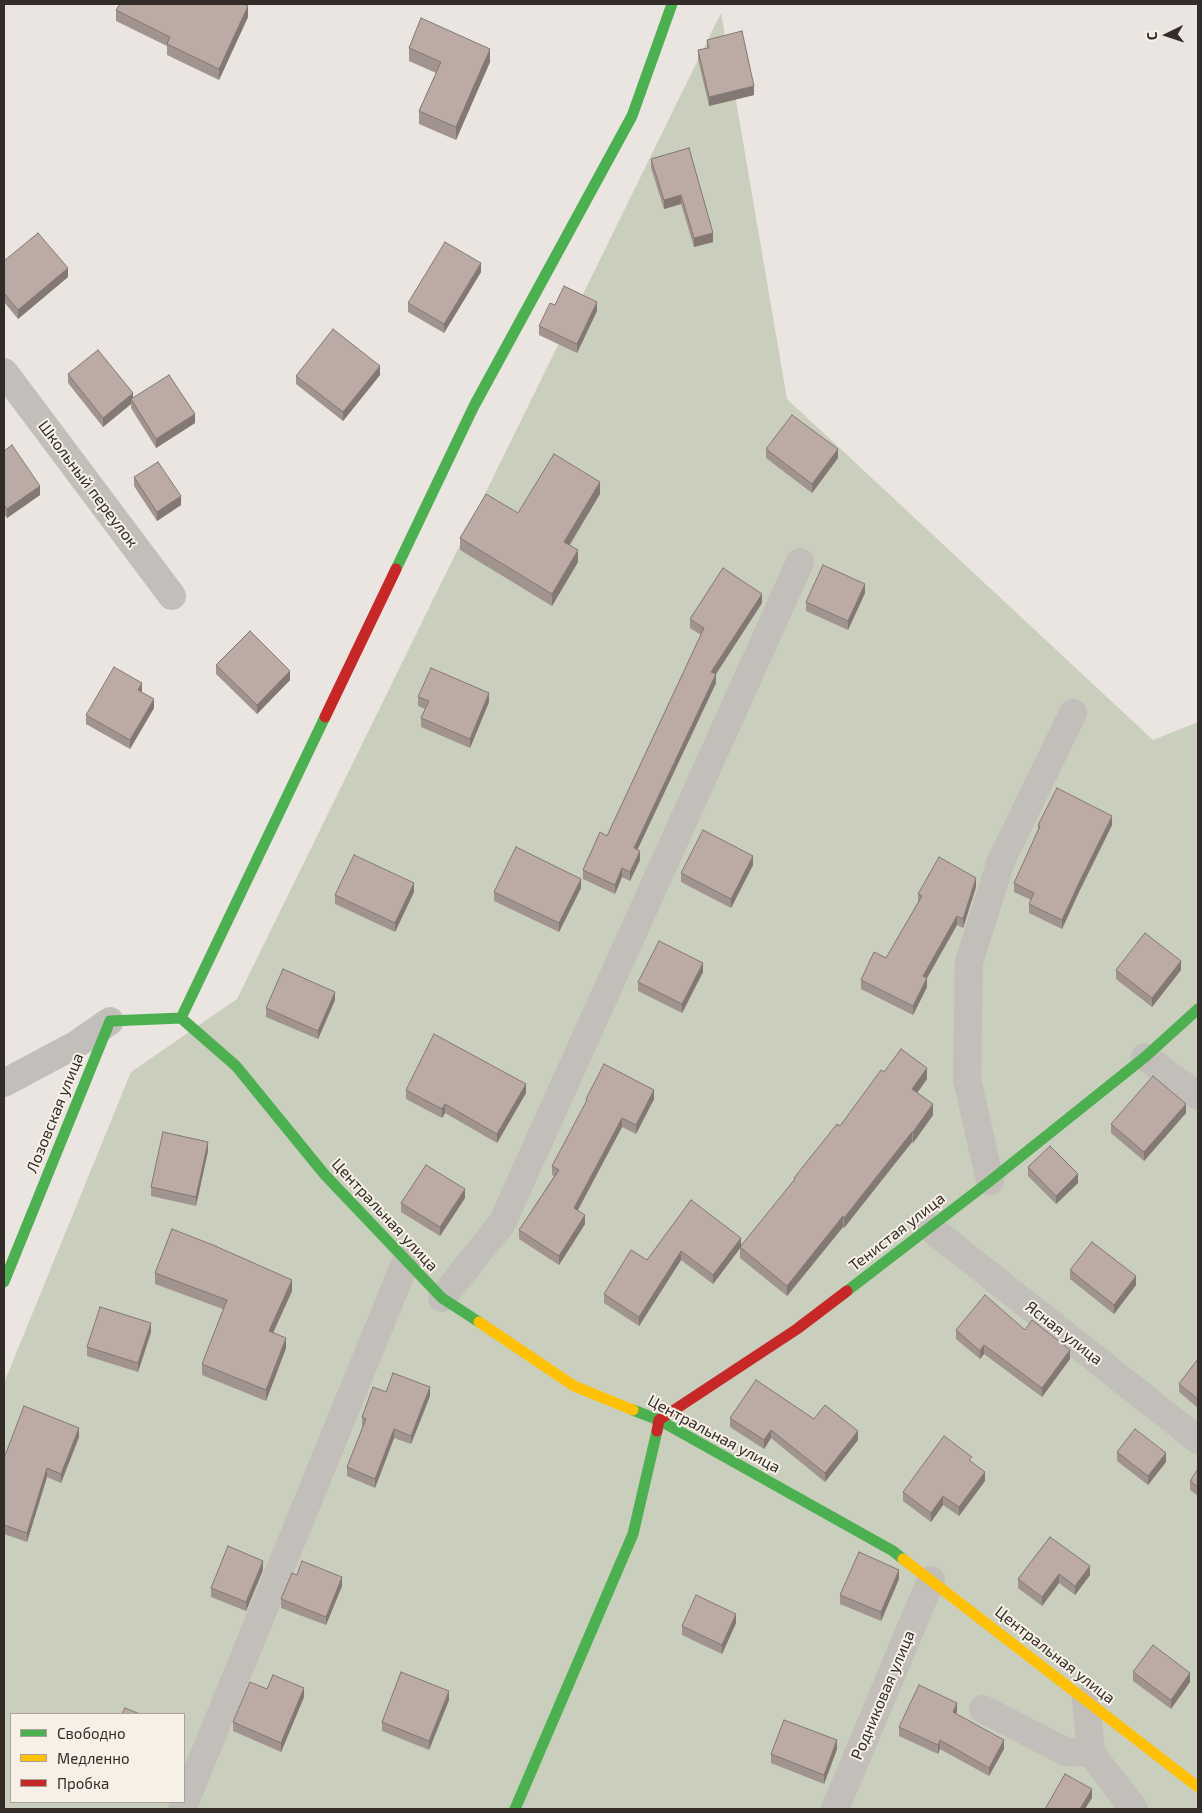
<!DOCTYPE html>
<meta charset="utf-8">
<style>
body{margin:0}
#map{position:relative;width:1202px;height:1813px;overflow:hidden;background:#eae5e0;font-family:"Exo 2",sans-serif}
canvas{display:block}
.frame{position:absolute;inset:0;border:5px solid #332c28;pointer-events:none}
.legend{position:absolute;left:10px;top:1713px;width:175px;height:90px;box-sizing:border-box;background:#f6f0e7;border:1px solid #a8a29b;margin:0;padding:6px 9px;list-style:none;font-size:15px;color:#332c28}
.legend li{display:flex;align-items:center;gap:10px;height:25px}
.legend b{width:25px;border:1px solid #a8a29b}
.north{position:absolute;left:1142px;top:10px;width:50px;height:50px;-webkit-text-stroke:4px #f6f0e7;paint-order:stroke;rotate:266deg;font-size:14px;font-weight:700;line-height:20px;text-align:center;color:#332c28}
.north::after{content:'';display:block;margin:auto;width:18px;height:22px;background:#332c28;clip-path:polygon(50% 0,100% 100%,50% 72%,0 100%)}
</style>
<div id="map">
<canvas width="1202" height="1813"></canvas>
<div class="frame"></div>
<ul class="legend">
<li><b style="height:6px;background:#4caf50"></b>Свободно</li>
<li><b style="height:6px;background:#ffc107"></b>Медленно</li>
<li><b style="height:6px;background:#c62828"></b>Пробка</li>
</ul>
<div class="north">С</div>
</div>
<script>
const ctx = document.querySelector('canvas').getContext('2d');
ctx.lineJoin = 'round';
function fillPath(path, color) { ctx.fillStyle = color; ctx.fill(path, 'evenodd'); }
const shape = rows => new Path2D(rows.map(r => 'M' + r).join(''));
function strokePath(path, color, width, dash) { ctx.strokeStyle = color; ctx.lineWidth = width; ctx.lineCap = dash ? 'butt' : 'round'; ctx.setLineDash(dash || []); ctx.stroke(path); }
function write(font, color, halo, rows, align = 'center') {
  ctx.font = font + ' "Exo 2",sans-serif'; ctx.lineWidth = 4; ctx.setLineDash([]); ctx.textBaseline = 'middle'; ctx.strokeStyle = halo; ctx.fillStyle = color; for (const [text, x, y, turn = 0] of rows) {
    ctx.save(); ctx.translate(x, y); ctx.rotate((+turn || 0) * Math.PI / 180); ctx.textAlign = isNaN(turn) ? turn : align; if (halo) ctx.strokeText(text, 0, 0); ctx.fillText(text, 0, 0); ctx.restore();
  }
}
const green = shape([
 [721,13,787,399,1153,740,1198,722,1198,1809,4,1809,4,1383,131,1072,237,999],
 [11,1714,184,1714,184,1802,11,1802]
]);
const street = shape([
 [4,372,172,596],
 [1145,1057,1198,1096],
 [4,1083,77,1044,110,1021],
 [990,1181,967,1079,969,962,1001,861,1073,713],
 [929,1227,1198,1440],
 [442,1298,502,1223,800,562],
 [1086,1700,1091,1753,1134,1809],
 [983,1709,1066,1752,1091,1753],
 [182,1809,406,1261],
 [835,1809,931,1580]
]);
const fast = shape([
 [396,569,474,406,632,116,672,4],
 [181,1018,236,1066,325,1175,442,1298,479,1322],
 [181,1018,325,717],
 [4,1282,110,1021,181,1018],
 [847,1291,990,1181,1145,1057,1198,1009],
 [633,1410,659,1420,893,1551,903,1559],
 [515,1809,633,1534,657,1431]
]);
const slow = shape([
 [479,1322,574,1386,633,1410],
 [903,1559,1198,1787]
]);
const jam = shape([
 [325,717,396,569],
 [657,1431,659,1420,797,1329,847,1291]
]);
const wall = shape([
 [116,10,248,17,219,80,167,55,167,46,116,21],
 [707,40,754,95,709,106,698,59,698,50,707,48],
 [409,48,490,62,456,140,419,124,419,111,436,73,409,61],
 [689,148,713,242,694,247,681,204,664,209,651,168,651,159],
 [4,261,68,277,18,319,4,302],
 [481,272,444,333,408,312,408,303],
 [555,305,597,311,577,353,539,335,539,326],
 [68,374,133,398,195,423,156,448,131,408,131,404,103,427,68,383],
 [380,375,343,421,296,384,296,376],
 [766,449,838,458,812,493,766,458],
 [4,451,40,495,7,518,4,514],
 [134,477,181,505,157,521,134,486],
 [600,494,570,545,578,562,552,606,460,550,460,538,518,513],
 [865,593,848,630,806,611,806,602],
 [762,603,716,674,716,683,637,850,640,860,630,881,622,877,615,894,583,879,583,870,607,836,701,635,690,628,690,619],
 [216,665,290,680,257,714,216,674],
 [142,692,154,708,130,749,86,724,86,715],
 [418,697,489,702,470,748,421,727,421,718,425,709,418,706],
 [1038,825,1112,825,1078,894,1062,929,1029,913,1029,904,1031,900,1014,892,1014,883,1038,831],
 [753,865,731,908,681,882,681,873],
 [976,887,963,928,957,925,927,978,927,987,913,1015,861,989,861,980,886,958,918,902,918,894],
 [581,888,559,932,494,901,494,892],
 [414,892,395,932,335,904,335,895],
 [1116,970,1181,970,1152,1007,1116,979],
 [703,972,682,1013,638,991,638,982],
 [335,1000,318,1039,266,1017,266,1008],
 [884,1072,927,1079,917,1093,933,1115,913,1143,912,1142,844,1228,843,1227,787,1296,740,1258,740,1247,794,1181,794,1178,840,1126],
 [406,1090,526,1093,497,1143,445,1113,442,1118,406,1099],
 [586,1099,654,1099,636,1134,622,1127,578,1210,585,1224,559,1265,519,1239,519,1230,554,1176,552,1175,552,1166,586,1104],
 [1186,1113,1144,1161,1111,1133,1111,1124],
 [208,1151,196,1206,151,1196,151,1187],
 [1028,1167,1078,1183,1056,1204,1028,1176],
 [465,1198,440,1236,401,1212,401,1203],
 [691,1200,741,1247,713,1284,681,1260,639,1326,604,1303,604,1294,647,1260],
 [1070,1270,1136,1285,1114,1314,1070,1279],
 [155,1273,292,1291,273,1332,286,1348,266,1401,202,1375,202,1364,223,1309,155,1284],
 [956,1330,1025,1330,1070,1359,1042,1397,984,1354,980,1359,956,1339],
 [151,1332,138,1372,87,1356,87,1347],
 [1198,1359,1198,1408,1179,1392,1179,1384],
 [386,1392,430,1396,411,1444,394,1438,375,1488,347,1476,347,1467,363,1426,362,1426,362,1417],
 [730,1418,814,1419,858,1440,825,1482,771,1438,764,1449,730,1427],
 [79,1437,61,1483,47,1477,27,1542,4,1534,4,1458],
 [1117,1452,1166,1462,1148,1485,1117,1461],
 [972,1462,985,1481,959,1516,943,1505,931,1522,903,1501,903,1492],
 [1198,1469,1198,1496,1190,1490,1190,1481],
 [1050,1537,1090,1575,1075,1595,1059,1583,1042,1606,1018,1588,1018,1579],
 [263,1570,246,1611,211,1597,211,1588],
 [297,1575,342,1586,326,1625,281,1608,281,1599],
 [899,1579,881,1621,840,1604,840,1595],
 [736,1623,722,1654,682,1635,682,1626],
 [1133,1672,1190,1682,1171,1709,1133,1681],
 [267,1689,304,1697,281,1752,233,1731,233,1722],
 [449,1700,429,1750,382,1731,382,1722],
 [957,1712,956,1714,1004,1749,989,1776,940,1749,938,1754,899,1736,899,1727],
 [837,1749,824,1784,771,1763,771,1754]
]);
const shadedWall = shape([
 [248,6,248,17,219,80,219,69],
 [490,49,490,62,456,140,456,127],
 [754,86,754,95,709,106,709,97],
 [681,195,681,204,664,209,664,200],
 [713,233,713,242,694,247,694,238],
 [481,263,481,272,444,333,444,324],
 [68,268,68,277,18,319,18,310],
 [597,302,597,311,577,353,577,344],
 [380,366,380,375,343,421,343,412],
 [133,393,133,402,131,399,131,404,103,427,103,418],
 [195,414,195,423,156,448,156,439],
 [838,449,838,458,812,493,812,484],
 [600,482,600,494,564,553,564,542],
 [40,486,40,495,7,518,7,509],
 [181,496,181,505,157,521,157,512],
 [578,550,578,562,552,606,552,594],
 [865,584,865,593,848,630,848,621],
 [762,594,762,603,716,674,716,683,634,857,634,848,711,672],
 [290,671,290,680,257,714,257,705],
 [142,683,142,692,138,690],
 [489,693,489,702,470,748,470,739],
 [154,699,154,708,130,749,130,740],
 [1112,816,1112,825,1078,894,1062,929,1062,920,1078,885],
 [640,851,640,860,630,881,630,872],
 [753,856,753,865,731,908,731,899],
 [622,868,622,877,615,894,615,885],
 [976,878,976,887,963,928,963,919],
 [581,879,581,888,559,932,559,923],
 [414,883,414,892,395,932,395,923],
 [957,916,957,925,923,985,923,976],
 [1181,961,1181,970,1152,1007,1152,998],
 [703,963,703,972,682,1013,682,1004],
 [927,978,927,987,913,1015,913,1006],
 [335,992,335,1000,318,1039,318,1031],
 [927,1068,927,1079,912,1100,912,1089],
 [526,1084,526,1093,497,1143,497,1134],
 [654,1090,654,1099,636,1134,636,1125],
 [445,1104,445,1113,442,1118,442,1109],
 [933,1104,933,1115,913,1143,913,1132],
 [1186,1104,1186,1113,1144,1161,1144,1152],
 [622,1118,622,1127,574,1217,574,1208],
 [912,1132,912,1142,844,1228,844,1218],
 [208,1142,208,1151,196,1206,196,1197],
 [1078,1174,1078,1183,1056,1204,1056,1196],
 [465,1189,465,1198,440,1236,440,1227],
 [585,1215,585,1224,559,1265,559,1256],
 [843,1216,843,1227,787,1296,787,1286],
 [741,1238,741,1247,713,1284,713,1275],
 [681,1251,681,1260,639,1326,639,1317],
 [1136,1276,1136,1285,1114,1314,1114,1305],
 [292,1280,292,1291,269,1342,269,1331],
 [151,1323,151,1332,138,1372,138,1363],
 [286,1338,286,1348,266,1401,266,1390],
 [984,1345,984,1354,980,1359,980,1351],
 [1070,1350,1070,1359,1042,1397,1042,1388],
 [430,1387,430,1396,411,1444,411,1436],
 [79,1428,79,1437,61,1483,61,1474],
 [394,1429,394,1438,375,1488,375,1479],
 [771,1430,771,1438,764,1449,764,1440],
 [858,1431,858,1440,825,1482,825,1473],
 [1166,1453,1166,1462,1148,1485,1148,1476],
 [47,1468,47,1477,27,1542,27,1533],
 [985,1472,985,1481,959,1516,959,1507],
 [943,1496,943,1505,931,1522,931,1513],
 [263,1561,263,1570,246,1611,246,1602],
 [1090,1566,1090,1575,1075,1595,1075,1586],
 [899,1570,899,1579,881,1621,881,1612],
 [1059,1574,1059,1583,1042,1606,1042,1597],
 [342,1577,342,1586,326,1625,326,1617],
 [736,1614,736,1623,722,1654,722,1645],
 [1190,1673,1190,1682,1171,1709,1171,1700],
 [304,1688,304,1697,281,1752,281,1743],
 [449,1691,449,1700,429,1750,429,1741],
 [957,1703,957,1712,953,1721,953,1712],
 [837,1740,837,1749,824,1784,824,1775],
 [940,1740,940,1749,938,1754,938,1745],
 [1004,1740,1004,1749,989,1776,989,1768],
 [1092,1789,1092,1798,1085,1809,1080,1809]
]);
const building = shape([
 [120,4,243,4,248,6,219,69,167,44,170,37,116,10,120,4],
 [421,18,490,49,456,127,419,111,441,62,409,48,421,18],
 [742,31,754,86,709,97,698,50,709,48,707,40,742,31],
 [689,148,713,233,694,238,681,195,664,200,651,159,689,148],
 [38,233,68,268,18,310,4,293,4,261,38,233],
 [445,242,481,263,444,324,408,303,445,242],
 [564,286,597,302,577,344,539,326,550,303,555,305,564,286],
 [333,329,380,366,343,412,296,376,333,329],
 [98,350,133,393,103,418,68,374,98,350],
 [169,375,195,414,156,439,131,399,169,375],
 [792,415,838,449,812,484,766,449,792,415],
 [12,445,40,486,7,509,4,505,4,451,12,445],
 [554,454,600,482,564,542,578,550,552,594,460,538,486,494,518,513,554,454],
 [158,462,181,496,157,512,134,477,158,462],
 [823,565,865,584,848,621,806,602,823,565],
 [723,568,762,594,711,672,716,674,634,848,640,851,630,872,622,868,615,885,583,870,600,832,607,836,704,628,690,619,723,568],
 [250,631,290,671,257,705,216,665,250,631],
 [114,667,142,683,138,690,154,699,130,740,86,715,114,667],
 [431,668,489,693,470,739,421,718,429,701,418,697,431,668],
 [1057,788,1112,816,1078,885,1062,920,1029,904,1034,893,1014,883,1040,826,1038,825,1057,788],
 [703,830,753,856,731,899,681,873,703,830],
 [516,847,581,879,559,923,494,892,516,847],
 [354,855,414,883,395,923,335,895,354,855],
 [939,857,976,878,963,919,957,916,923,976,927,978,913,1006,861,980,874,952,886,958,922,896,918,894,939,857],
 [1145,933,1181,961,1152,998,1116,970,1145,933],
 [659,941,703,963,682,1004,638,982,659,941],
 [283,969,335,992,318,1031,266,1008,283,969],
 [434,1034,526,1084,497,1134,445,1104,442,1109,406,1090,434,1034],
 [901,1049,927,1068,912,1089,933,1104,913,1132,912,1132,844,1218,843,1216,787,1286,740,1247,795,1179,794,1178,837,1124,840,1126,881,1070,884,1072,901,1049],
 [604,1064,654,1090,636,1125,622,1118,574,1208,585,1215,559,1256,519,1230,559,1170,552,1166,587,1100,586,1099,604,1064],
 [1153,1076,1186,1104,1144,1152,1111,1124,1153,1076],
 [163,1132,208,1142,196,1197,151,1187,163,1132],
 [1050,1146,1078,1174,1056,1196,1028,1167,1050,1146],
 [426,1165,465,1189,440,1227,401,1203,426,1165],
 [691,1200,741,1238,713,1275,681,1251,639,1317,604,1294,631,1250,647,1260,691,1200],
 [172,1229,213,1245,292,1280,269,1331,286,1338,266,1390,202,1364,227,1300,155,1273,172,1229],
 [1092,1242,1136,1276,1114,1305,1070,1270,1092,1242],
 [985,1295,1025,1330,1032,1320,1070,1350,1042,1388,984,1345,980,1351,956,1330,985,1295],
 [100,1307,151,1323,138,1363,87,1347,100,1307],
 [1198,1359,1198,1399,1179,1384,1198,1359],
 [393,1373,430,1387,411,1436,394,1429,375,1479,347,1467,366,1419,362,1417,373,1387,386,1392,393,1373],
 [756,1380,814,1419,825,1405,858,1431,825,1473,771,1430,764,1440,730,1418,756,1380],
 [24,1406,79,1428,61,1474,47,1468,27,1533,4,1525,4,1458,24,1406],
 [1135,1429,1166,1453,1148,1476,1117,1452,1135,1429],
 [944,1436,972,1457,969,1460,985,1472,959,1507,943,1496,931,1513,903,1492,944,1436],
 [1198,1469,1198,1487,1190,1481,1198,1469],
 [1050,1537,1090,1566,1075,1586,1059,1574,1042,1597,1018,1579,1050,1537],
 [228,1546,263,1561,246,1602,211,1588,228,1546],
 [859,1552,899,1570,881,1612,840,1595,859,1552],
 [302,1561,342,1577,326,1617,281,1599,292,1573,297,1575,302,1561],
 [696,1595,736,1614,722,1645,682,1626,696,1595],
 [1153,1645,1190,1673,1171,1700,1133,1672,1153,1645],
 [401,1672,449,1691,429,1741,382,1722,401,1672],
 [273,1675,304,1688,281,1743,233,1722,250,1682,267,1689,273,1675],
 [919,1685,957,1703,953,1712,1004,1740,989,1768,940,1740,938,1745,899,1727,919,1685],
 [125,1708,140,1714,122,1714,125,1708],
 [784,1720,837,1740,824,1775,771,1754,784,1720],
 [1065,1774,1092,1789,1080,1809,1045,1809,1065,1774]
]);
const streetNames = [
 ["Школьный переулок",88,484,53],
 ["Лозовская улица",55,1113,-68],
 ["Центральная улица",385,1215,47],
 ["Тенистая улица",897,1232,-38],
 ["Ясная улица",1064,1333,38],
 ["Центральная улица",714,1434,28],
 ["Центральная улица",1055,1655,38],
 ["Родниковая улица",883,1695,-67]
];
fillPath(green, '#cacebc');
strokePath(street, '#c2beb9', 28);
strokePath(fast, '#4caf50', 11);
strokePath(slow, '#ffc107', 11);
strokePath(jam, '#c62828', 11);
fillPath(wall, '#a1938d');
fillPath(shadedWall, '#837873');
fillPath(building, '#bbaba4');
strokePath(building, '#837873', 1);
write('16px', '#332c28', '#f6f0e7', streetNames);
</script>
